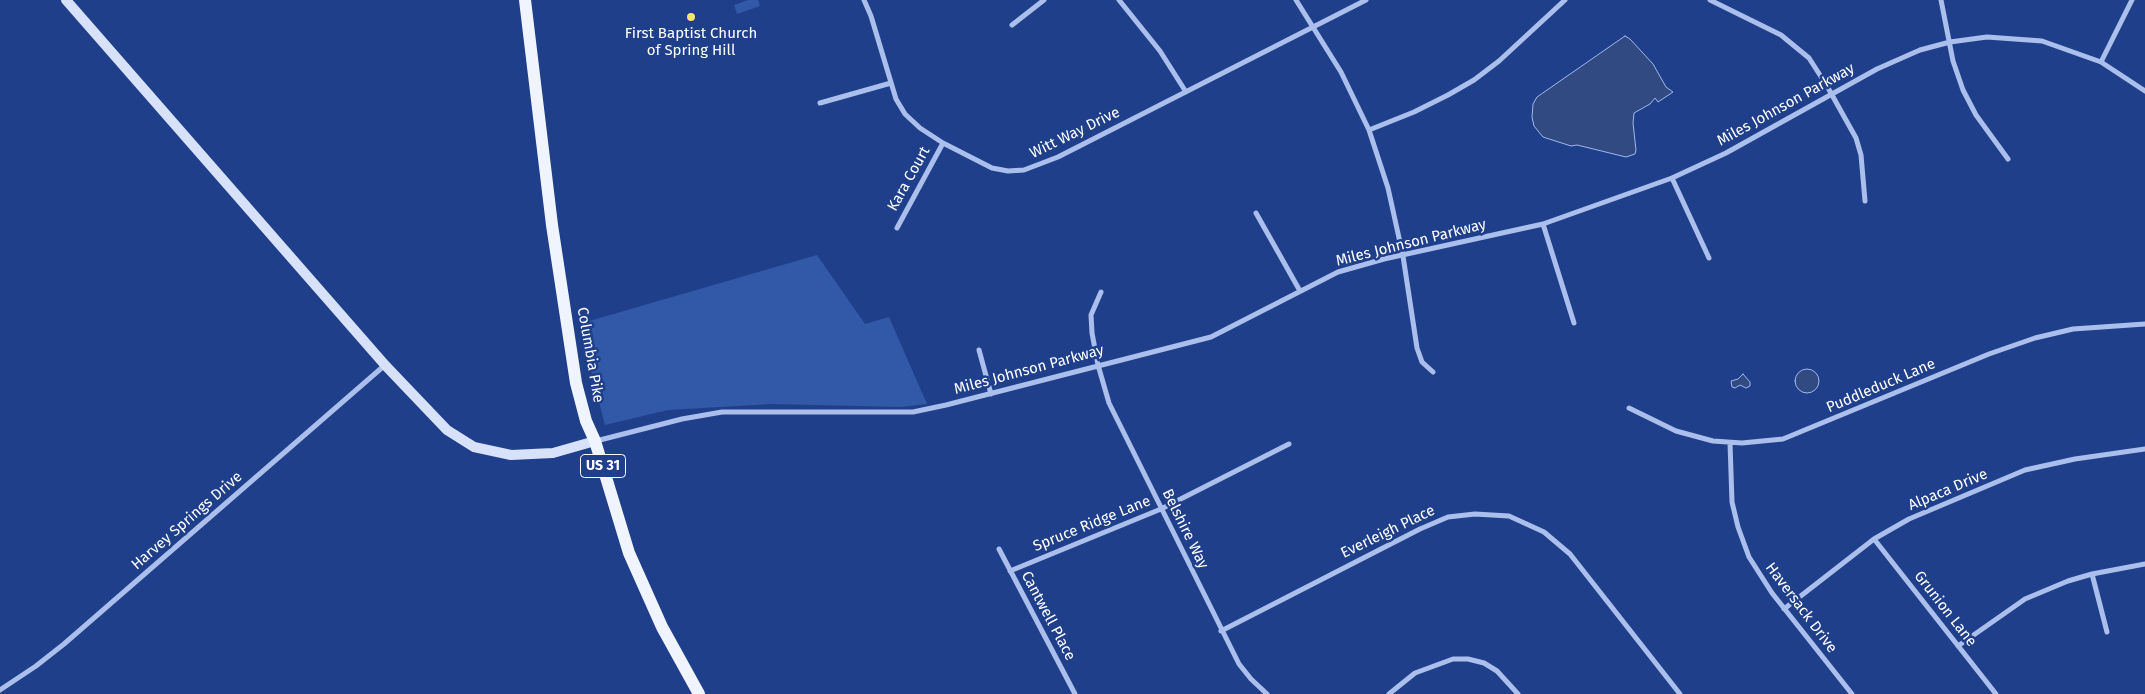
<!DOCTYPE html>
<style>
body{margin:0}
canvas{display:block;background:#1f3f8b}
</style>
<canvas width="2145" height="694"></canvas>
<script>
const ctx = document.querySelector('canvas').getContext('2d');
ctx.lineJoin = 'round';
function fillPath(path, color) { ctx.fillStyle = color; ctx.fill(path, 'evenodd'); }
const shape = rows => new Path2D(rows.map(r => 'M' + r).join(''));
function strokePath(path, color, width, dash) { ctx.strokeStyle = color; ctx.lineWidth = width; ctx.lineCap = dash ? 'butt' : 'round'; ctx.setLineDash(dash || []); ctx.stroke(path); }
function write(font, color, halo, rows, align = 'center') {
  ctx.font = font + ' "Fira Sans",sans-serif'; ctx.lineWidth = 5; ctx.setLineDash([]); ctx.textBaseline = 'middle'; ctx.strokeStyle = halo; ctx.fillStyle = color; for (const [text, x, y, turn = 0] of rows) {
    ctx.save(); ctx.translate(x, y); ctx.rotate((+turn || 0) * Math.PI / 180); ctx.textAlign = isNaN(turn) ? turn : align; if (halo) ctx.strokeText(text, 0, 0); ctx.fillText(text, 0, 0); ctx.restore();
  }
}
const green = shape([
 [748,0,758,0,760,6,737,14,734,5],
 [817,255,865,324,889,317,927,404,901,407,772,404,668,410,605,425,579,324]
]);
const water = shape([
 [1625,36,1630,39,1653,64,1666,87,1673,92,1658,102,1655,98,1650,104,1634,113,1633,123,1636,150,1635,154,1626,157,1577,145,1571,146,1543,137,1534,126,1532,117,1533,104,1537,97,1625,36],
 '1795 381a12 12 0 1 1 24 0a12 12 0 1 1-24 0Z',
 [1743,374,1750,382,1750,386,1746,388,1740,385,1735,388,1732,387,1731,381,1738,379,1743,374]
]);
const minor = shape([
 [864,0,871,16,896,99,905,114,920,128,943,143,992,168,1008,171,1024,170,1058,157,1366,0],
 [1119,0,1160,51,1186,92],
 [1296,0,1341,72,1369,130,1388,188,1403,256,1417,348,1422,362,1433,372],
 [1710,0,1781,35,1809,58,1827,86,1856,138,1861,155,1865,201],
 [1941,0,1953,61,1963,90,1976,115,2008,159],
 [1012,25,1044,0],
 [2101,62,2132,0],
 [820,103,891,83],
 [1369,130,1414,112,1448,95,1474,80,1499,61,1565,0],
 [1672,178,1709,258],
 [1256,213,1300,291],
 [1543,224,1574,323],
 [897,228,943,143],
 [1101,292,1091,315,1092,333,1098,365,1109,403,1239,664,1251,679,1267,694],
 [979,350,991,394],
 [1629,408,1676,431,1713,441,1742,443,1783,439,1989,354,2035,338,2073,329,2145,324],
 [596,441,682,419,722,412,913,412,946,405,1211,337,1338,272,1384,259,1543,224,1672,178,1726,153,1877,69,1920,50,1950,42,1987,37,2042,41,2101,62,2145,91],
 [1730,443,1732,502,1738,527,1749,557,1772,593,1852,694],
 [1874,539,1996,694],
 [999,549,1075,694],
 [1010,571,1161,509,1289,444],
 [2092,574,2107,632],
 [1784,609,1874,539,1909,519,2025,470,2075,459,2145,449],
 [1221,631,1420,529,1448,517,1475,514,1509,516,1544,532,1570,554,1680,694],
 [1958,646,2025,599,2068,581,2092,574,2145,564],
 [0,690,36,666,64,644,385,365],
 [1389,694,1415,673,1453,659,1468,659,1484,663,1497,671,1518,694]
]);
const secondary = shape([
 [66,0,385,365,447,430,474,447,511,455,553,453,595,441]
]);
const primary = shape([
 [525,0,552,225,576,383,586,421,595,441,629,553,662,627,699,694]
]);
const markers = [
 [691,17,5,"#fae46a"]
];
const shields = [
 [603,466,45]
];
const shieldNames = [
 ["US 31",603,466]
];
const poiNames = [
 ["First Baptist Church",691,34],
 ["of Spring Hill",691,51]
];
const streetNames = [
 ["Miles Johnson Parkway",1786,105,-29],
 ["Witt Way Drive",1075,133,-26],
 ["Kara Court",909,179,-61],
 ["Miles Johnson Parkway",1411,243,-14],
 ["Columbia Pike",590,355,80],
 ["Miles Johnson Parkway",1029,370,-15],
 ["Puddleduck Lane",1881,386,-23],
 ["Alpaca Drive",1948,490,-23],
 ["Harvey Springs Drive",187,521,-41],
 ["Spruce Ridge Lane",1092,524,-22],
 ["Belshire Way",1185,529,64],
 ["Everleigh Place",1388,532,-26],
 ["Haversack Drive",1801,608,53],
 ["Grunion Lane",1945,609,52],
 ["Cantwell Place",1048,616,62]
];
fillPath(green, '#3258a8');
fillPath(water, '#324a82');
strokePath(water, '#9eb8ed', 1);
strokePath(minor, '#abbfec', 5);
strokePath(secondary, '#d7e1f9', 10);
strokePath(primary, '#f0f4fe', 12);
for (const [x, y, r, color] of markers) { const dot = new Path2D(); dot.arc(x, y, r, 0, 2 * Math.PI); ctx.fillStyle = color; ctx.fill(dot); strokePath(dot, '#1f3f8b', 2); }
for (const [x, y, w] of shields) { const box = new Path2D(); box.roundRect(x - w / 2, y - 11.5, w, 23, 4); ctx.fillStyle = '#1f3f8b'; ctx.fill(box); strokePath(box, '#fff', 1); }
write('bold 14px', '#fff', null, shieldNames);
write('15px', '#fff', '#1f3f8b', poiNames);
write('15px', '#fff', '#1f3f8b', streetNames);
</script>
